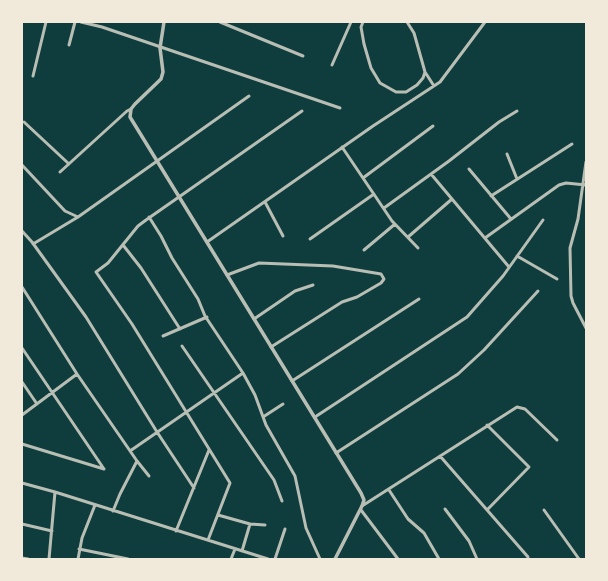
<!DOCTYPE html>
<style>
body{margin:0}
#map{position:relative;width:608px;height:581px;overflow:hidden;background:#0f3d3e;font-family:Figtree,sans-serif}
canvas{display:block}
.frame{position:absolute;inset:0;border:23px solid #f1e9da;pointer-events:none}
</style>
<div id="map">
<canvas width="608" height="581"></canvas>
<div class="frame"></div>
</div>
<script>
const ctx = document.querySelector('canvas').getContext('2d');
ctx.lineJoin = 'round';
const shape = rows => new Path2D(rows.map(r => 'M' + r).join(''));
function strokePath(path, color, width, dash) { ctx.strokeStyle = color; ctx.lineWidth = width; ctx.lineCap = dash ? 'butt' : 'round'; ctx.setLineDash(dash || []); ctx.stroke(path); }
const minor = shape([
 [81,22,102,27,340,108],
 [220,22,303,56],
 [363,22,361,27,364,44,371,68,380,83,396,92,406,92,417,85,423,78,425,72],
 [407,22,414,33,425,72,434,86],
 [69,45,75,22],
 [332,65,351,22],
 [33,76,46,22],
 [24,122,69,164],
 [342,147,392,221,418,248],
 [507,154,517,179],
 [586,162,578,219,570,248,571,296,573,303,586,328],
 [22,165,65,211,78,217],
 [469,169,511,219],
 [60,172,127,111,131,109],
 [431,174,509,267],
 [363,178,433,126],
 [491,196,572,144],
 [265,202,283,236],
 [384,208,449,161,499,122,517,111],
 [149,217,161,236,172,258,198,299,205,316,243,373,255,395,266,425,295,476,306,528,320,559],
 [22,231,32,242,86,317,157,432,194,488],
 [408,237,452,199],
 [485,238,559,185,566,183,586,185],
 [310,239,374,194],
 [207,242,373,126,440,82,485,22],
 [33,244,78,217,249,96],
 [123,245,141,268,180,329],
 [364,250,395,224],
 [517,256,557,279],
 [227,275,259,263,333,266,381,274,384,279,381,283,357,297,342,302,271,347],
 [22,287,77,374,137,461,149,476],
 [254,319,295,291,313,285],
 [163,336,207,317],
 [182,346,274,480,282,501],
 [22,348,104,469],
 [292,381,419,299],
 [22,382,37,404],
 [22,415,77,374],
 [263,417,283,404],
 [315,417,467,317,503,276,543,220],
 [22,444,104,469],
 [130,451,243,373],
 [336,453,458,374,484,350,538,291],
 [440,456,528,557],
 [22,483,55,492,268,559],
 [389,490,408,519,424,533,439,559],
 [362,506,517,407,525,409,557,440],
 [445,509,469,541,477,559],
 [361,510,398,559],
 [487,510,529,467,487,425],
 [544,510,579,559],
 [113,511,120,494,137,461],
 [218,515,250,524,265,525],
 [22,524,52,531],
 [176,531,209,450],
 [208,540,230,483,132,324,96,272,108,263,138,226,146,220,302,111],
 [79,549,128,559],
 [242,551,250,524],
 [22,558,28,559],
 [49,559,55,492],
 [78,559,82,538,95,505],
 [231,559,235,549],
 [275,559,285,529]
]);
const tertiary = shape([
 [164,22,160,48,163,72,161,79,135,104,131,109,130,117,361,493,364,500,362,506,335,559]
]);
strokePath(minor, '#b8beb3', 3);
strokePath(tertiary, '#b8beb3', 3.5);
</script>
